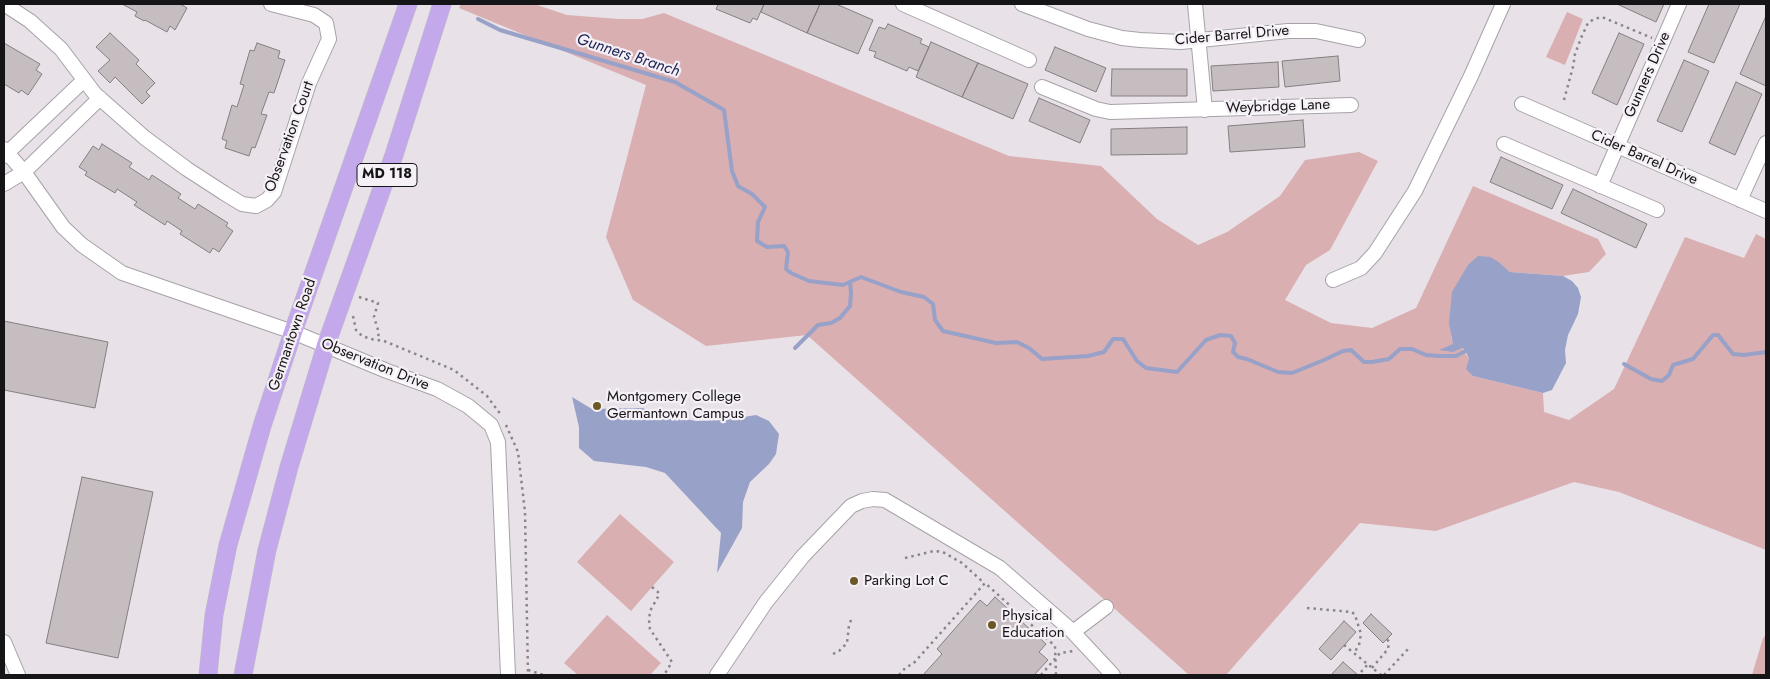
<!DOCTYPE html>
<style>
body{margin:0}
#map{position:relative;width:1770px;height:679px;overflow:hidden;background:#e8e2e8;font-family:Jost,sans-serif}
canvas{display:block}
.frame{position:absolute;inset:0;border:5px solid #151416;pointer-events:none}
</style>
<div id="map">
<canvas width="1770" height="679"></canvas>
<div class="frame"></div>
</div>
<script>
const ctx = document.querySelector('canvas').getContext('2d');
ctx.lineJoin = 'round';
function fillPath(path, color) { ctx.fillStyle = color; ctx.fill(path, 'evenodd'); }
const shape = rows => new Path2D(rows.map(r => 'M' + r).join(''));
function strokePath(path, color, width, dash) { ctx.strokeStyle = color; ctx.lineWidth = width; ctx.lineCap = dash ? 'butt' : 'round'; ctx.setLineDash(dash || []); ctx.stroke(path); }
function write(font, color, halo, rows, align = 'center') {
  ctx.font = font + ' Jost,sans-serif'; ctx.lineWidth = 4.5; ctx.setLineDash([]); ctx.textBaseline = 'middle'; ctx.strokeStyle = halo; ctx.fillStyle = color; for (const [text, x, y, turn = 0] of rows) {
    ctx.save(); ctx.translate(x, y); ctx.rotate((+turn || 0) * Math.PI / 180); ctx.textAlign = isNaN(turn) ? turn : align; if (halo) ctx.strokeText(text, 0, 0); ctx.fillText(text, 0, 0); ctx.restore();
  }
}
const green = shape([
 [461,4,534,4,567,15,619,19,642,19,664,13,1009,156,1101,166,1157,219,1198,245,1227,232,1280,196,1305,160,1359,152,1378,161,1330,250,1306,265,1285,300,1331,323,1372,328,1416,308,1473,186,1598,239,1606,254,1589,272,1563,276,1510,272,1500,263,1451,336,1454,345,1441,350,1462,348,1469,359,1473,376,1543,393,1544,412,1569,420,1614,389,1685,237,1744,258,1756,234,1766,239,1766,550,1619,492,1574,482,1436,531,1360,523,1226,675,1189,675,807,335,706,346,633,300,606,237,646,85,459,8],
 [1567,12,1583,19,1565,65,1546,57],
 [620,514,674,562,631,611,577,562],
 [607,615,661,663,650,675,578,675,564,663],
 [1766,635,1766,675,1752,675,1763,638]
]);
const water = shape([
 [1478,256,1490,257,1500,263,1510,272,1563,276,1572,281,1578,288,1581,297,1578,314,1568,335,1565,350,1566,363,1552,390,1543,393,1473,376,1466,369,1469,359,1465,350,1462,348,1453,352,1439,350,1453,344,1449,323,1452,292,1468,265],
 [572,397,592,409,642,408,666,415,696,421,725,420,756,415,769,421,779,434,776,454,769,464,750,482,743,502,742,528,717,573,721,533,665,473,646,467,594,461,579,448,579,427]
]);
const stream = shape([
 [478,19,500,30,675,82,724,110,732,171,738,186,752,194,765,207,758,222,757,241,767,247,784,246,788,252,786,269,791,273,809,281,843,285,861,277,901,292,924,297,933,304,935,320,943,331,996,343,1017,342,1029,348,1042,359,1088,356,1104,352,1113,339,1123,339,1137,361,1146,368,1177,372,1206,340,1220,335,1231,336,1235,343,1233,352,1238,357,1247,359,1278,372,1292,373,1324,360,1343,351,1351,350,1364,362,1372,362,1389,359,1400,349,1412,349,1426,355,1439,356,1456,356,1469,349],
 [795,348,818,325,831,323,840,318,850,306,851,293,850,282],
 [1624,364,1651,379,1662,381,1669,375,1673,365,1693,359,1713,335,1718,335,1733,354,1744,355,1766,352]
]);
const building = shape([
 [122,4,180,4,187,8,175,30,170,26,167,32,145,20,144,21,135,16,137,12,122,4],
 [715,4,764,4,757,20,753,18,750,23,716,9,718,5,715,4],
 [764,4,820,4,807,33,761,12,764,4],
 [820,4,836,4,873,20,858,54,807,33,820,4],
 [1617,4,1664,4,1656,22,1617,4],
 [1709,4,1740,4,1714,63,1688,52,1709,4],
 [1766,16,1766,86,1740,74,1766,16],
 [888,24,922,39,920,43,929,47,918,71,909,67,907,71,874,57,876,52,869,50,879,27,885,29,888,24],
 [110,33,139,60,136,64,155,83,146,92,150,96,142,104,115,77,110,83,98,71,110,60,96,47,110,33],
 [1619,33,1644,44,1617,105,1592,93,1619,33],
 [931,42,978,63,962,97,916,77,931,42],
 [4,43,40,64,36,70,42,74,28,95,21,90,19,93,4,84,4,43],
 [257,43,280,51,278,58,285,60,274,93,269,92,261,114,267,115,255,148,252,147,249,156,225,148,227,141,222,139,232,105,237,107,244,85,240,84,250,50,254,51,257,43],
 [1055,47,1106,68,1096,92,1045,70,1055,47],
 [1338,56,1340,81,1285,87,1282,61,1338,56],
 [1684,60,1709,71,1682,132,1657,121,1684,60],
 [1278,62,1279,87,1213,91,1211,66,1278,62],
 [978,63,1028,84,1013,119,962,97,978,63],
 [1112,69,1187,69,1187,96,1111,96,1112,69],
 [1736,82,1762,94,1735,155,1709,143,1736,82],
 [1039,98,1090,120,1080,143,1029,121,1039,98],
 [1303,120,1305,147,1230,152,1228,126,1303,120],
 [1187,127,1187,154,1111,155,1111,129,1187,127],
 [102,144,132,163,129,167,149,180,152,175,181,194,178,198,195,209,198,204,228,223,226,226,233,231,219,252,213,248,210,253,180,234,182,231,167,221,165,225,134,205,137,202,117,189,115,193,85,175,87,172,79,167,93,146,99,150,102,144],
 [1501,157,1563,185,1552,209,1490,182,1501,157],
 [1573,189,1647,224,1636,248,1561,213,1573,189],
 [4,321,108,342,95,408,4,390,4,321],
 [82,477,153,492,118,658,46,643,82,477],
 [995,597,1046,644,1039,652,1048,660,1034,675,923,675,942,654,937,649,980,600,987,606,995,597],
 [1371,614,1392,634,1383,643,1363,623,1371,614],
 [1344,621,1356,632,1331,660,1319,649,1344,621],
 [1343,662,1358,675,1331,675,1343,662]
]);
const path = shape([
 [1564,100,1574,63,1574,57,1581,38,1588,23,1594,19,1602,17,1652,38],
 [359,297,378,303,374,317,379,333,377,340],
 [353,316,356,330,362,336,371,339,384,341,454,370,487,396,501,415],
 [506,425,518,452,525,512,528,675],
 [905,558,934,551,943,552,962,563,984,583],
 [652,587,659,593,659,595,650,611,649,620,650,629,672,662,664,675],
 [1307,608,1352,612,1355,615,1361,634,1359,645,1354,653],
 [1344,645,1381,675],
 [833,654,839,651,847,643,849,625,852,618],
 [1372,668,1388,649,1389,642,1387,639],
 [528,670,544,675],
 [1361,672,1368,664],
 [899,675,906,667,913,664,985,583,1055,646,1056,675],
 [1041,675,1060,653,1074,651],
 [1384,675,1408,649]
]);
const minor = shape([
 [4,4,30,21,61,49,95,94,145,138,187,169,224,193,242,204,256,206,267,200,274,192,309,83,329,39,326,23,314,15,271,4],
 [903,4,1029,60],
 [1022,4,1088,29,1122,38,1140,40,1181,42,1288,31,1316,31,1358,40],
 [1195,4,1205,110],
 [1042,87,1096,109,1110,112,1351,105],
 [1522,104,1766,211],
 [1504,144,1657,210],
 [4,149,24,172,63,227,82,245,122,273,293,332,387,371,437,389,468,406,491,425,498,442,508,675],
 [4,156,84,80],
 [4,184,24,172,100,98],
 [1600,186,1679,4],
 [1740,200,1766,143],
 [1333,280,1361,268,1375,253,1415,191,1471,76,1503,4],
 [1073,632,1106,607],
 [4,642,18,675],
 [717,675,766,602,803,556,851,506,862,501,873,499,885,500,1000,568,1071,630,1113,675]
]);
const major = shape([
 [208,675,214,615,228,545,262,426,293,332,408,4],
 [243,675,267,550,289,467,326,345,394,155,442,4]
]);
const markers = [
 [597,406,5,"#6b5827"],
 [854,581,5,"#6b5827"],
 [992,625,5,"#6b5827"]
];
const shields = [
 [387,175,60]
];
const shieldNames = [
 ["MD 118",387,175]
];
const streetNames = [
 ["Cider Barrel Drive",1232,36,-5],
 ["Gunners Drive",1648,75,-66],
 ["Weybridge Lane",1278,107,-2],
 ["Observation Court",290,137,-70],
 ["Cider Barrel Drive",1644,158,24],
 ["Germantown Road",293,335,-71],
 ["Observation Drive",375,365,22]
];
const poiNames = [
 ["Montgomery College",607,397],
 ["Germantown Campus",607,414],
 ["Parking Lot C",864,581],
 ["Physical",1002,616],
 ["Education",1002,633]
];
const waterNames = [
 ["Gunners Branch",628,56,18]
];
fillPath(green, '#d9afb2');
fillPath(water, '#98a1c7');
strokePath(stream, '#98a1c7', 4);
fillPath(building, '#c5bdc0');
strokePath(building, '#867e81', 1);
strokePath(minor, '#a7a2a8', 16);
strokePath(major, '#c2c2c2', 19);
strokePath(path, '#89868a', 2.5, [2.5, 4]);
strokePath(minor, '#fff', 14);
strokePath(major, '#c3a9eb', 18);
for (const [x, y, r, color] of markers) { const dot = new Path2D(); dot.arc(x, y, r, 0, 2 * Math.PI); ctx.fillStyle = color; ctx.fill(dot); strokePath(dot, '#f5eff6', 2); }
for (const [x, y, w] of shields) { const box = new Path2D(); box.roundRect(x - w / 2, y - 11.5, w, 23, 4); ctx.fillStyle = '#f5eff6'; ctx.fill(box); strokePath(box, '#151416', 1); }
write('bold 14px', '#151416', null, shieldNames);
write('15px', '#151416', '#f5eff6', streetNames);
write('15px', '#151416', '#f5eff6', poiNames, 'left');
write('italic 16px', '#202556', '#f5eff6', waterNames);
</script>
